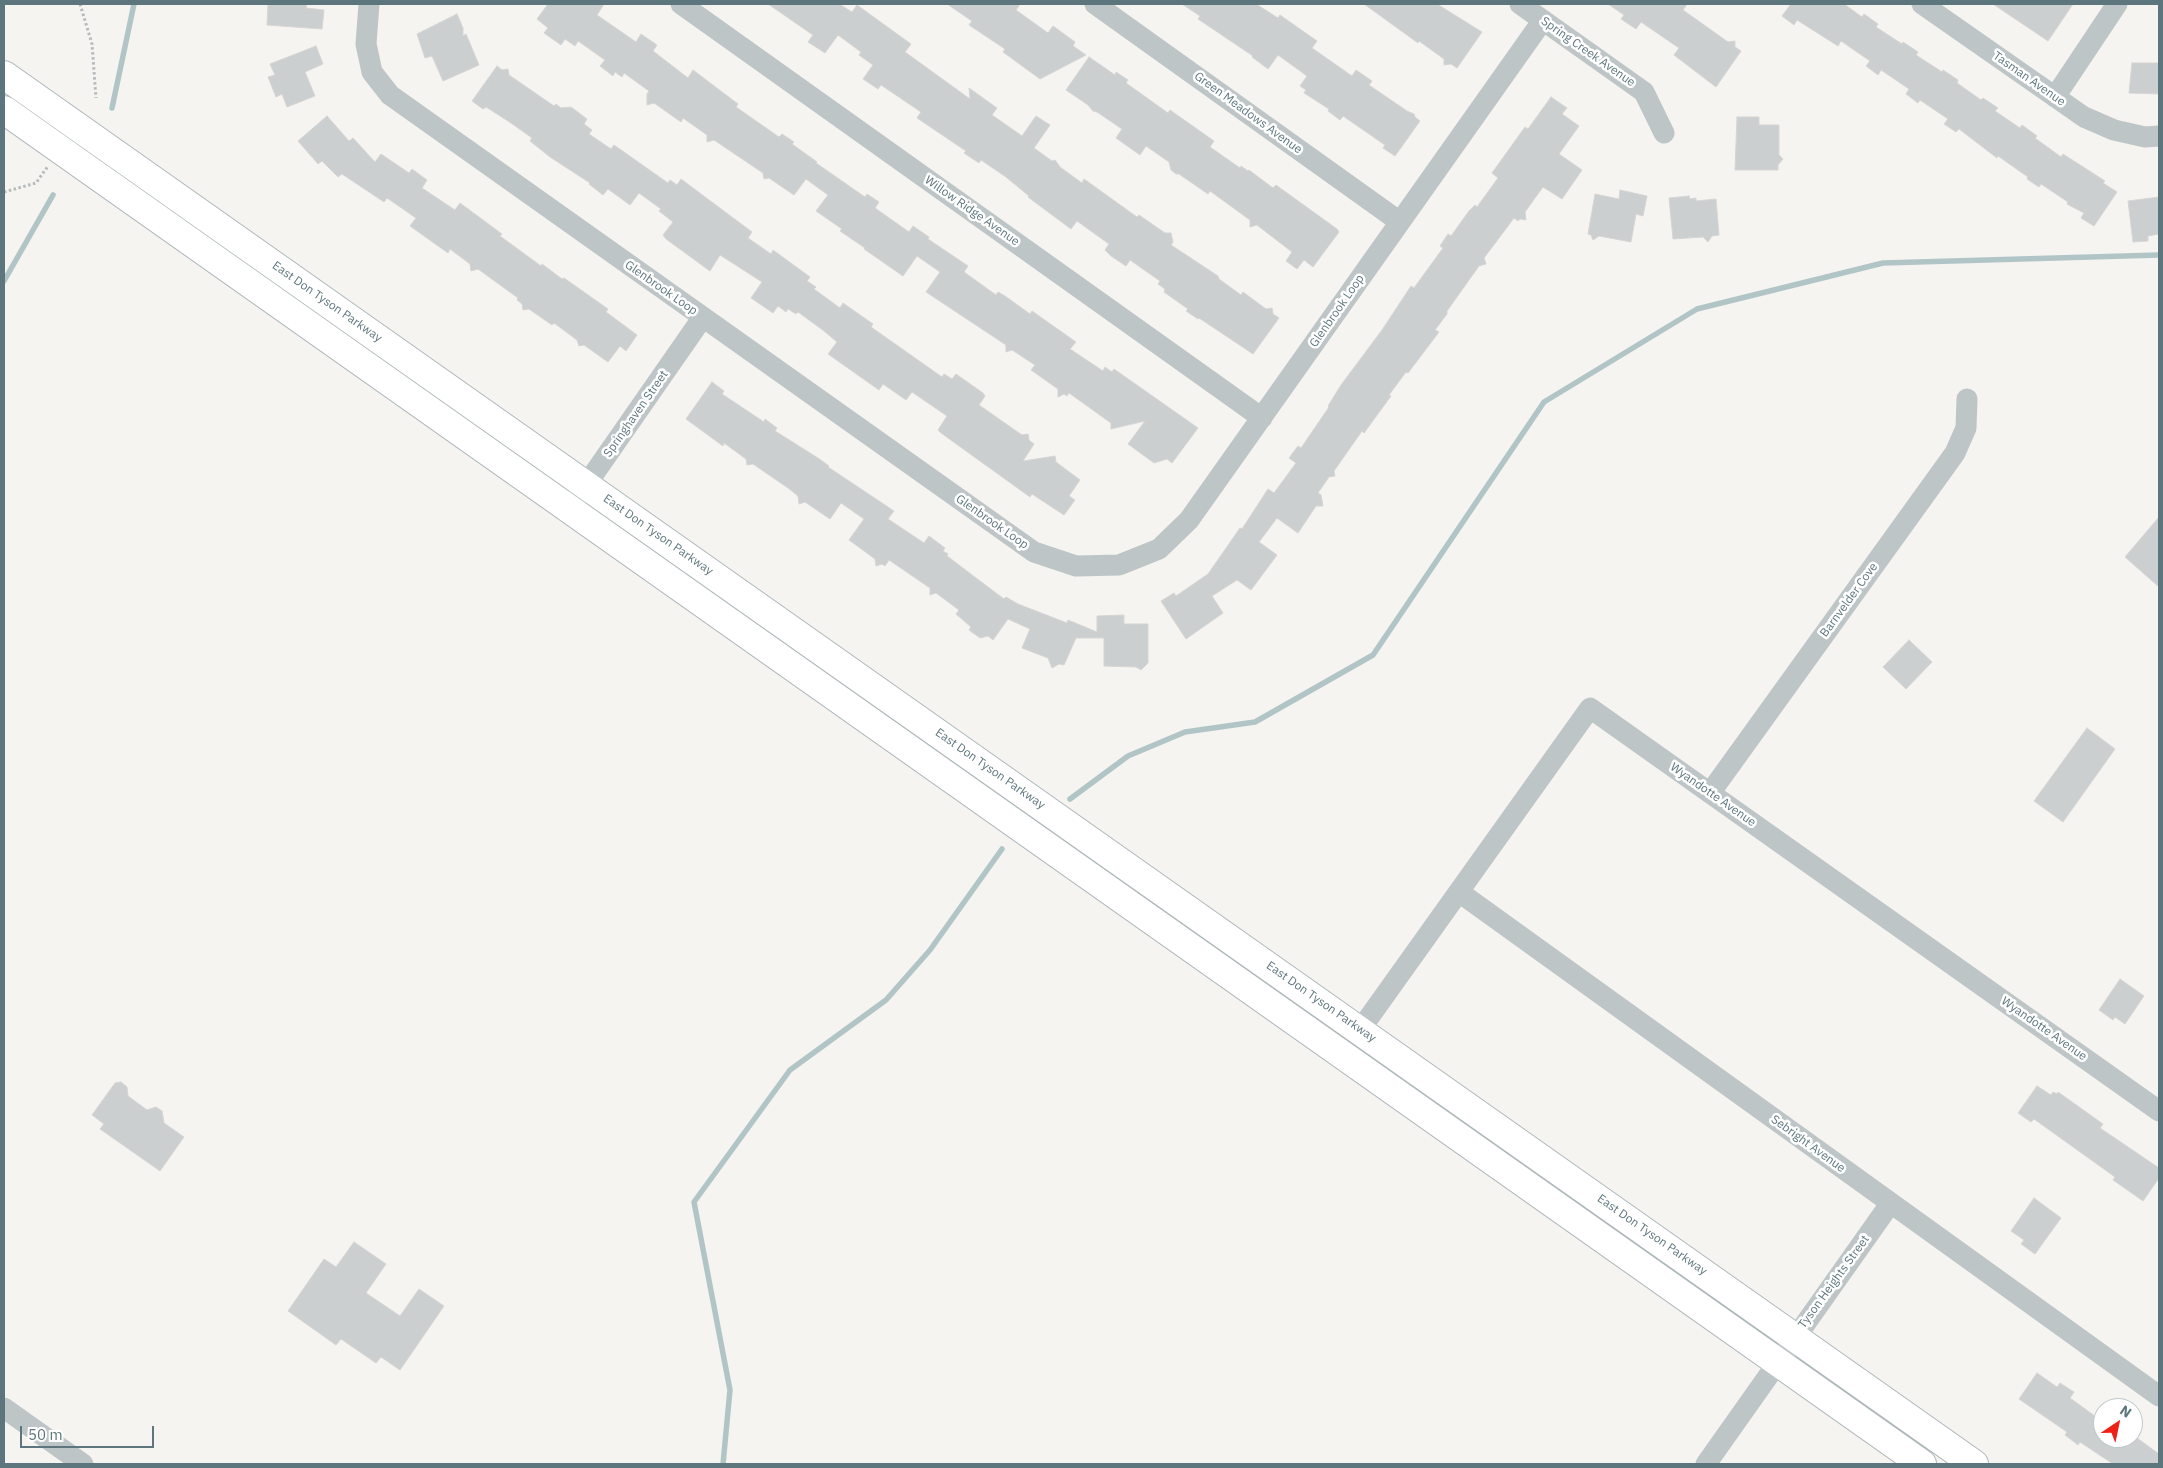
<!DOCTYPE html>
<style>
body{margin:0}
#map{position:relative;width:2163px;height:1468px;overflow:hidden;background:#f5f4f0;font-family:"IBM Plex Sans",sans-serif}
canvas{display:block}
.frame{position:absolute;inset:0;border:5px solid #5d767d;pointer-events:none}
.north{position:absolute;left:2093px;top:1398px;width:50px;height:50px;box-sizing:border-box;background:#fff;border:1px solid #bec8cb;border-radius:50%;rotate:34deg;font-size:14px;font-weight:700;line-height:20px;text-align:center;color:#5d767d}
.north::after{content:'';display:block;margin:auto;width:18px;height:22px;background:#ee2017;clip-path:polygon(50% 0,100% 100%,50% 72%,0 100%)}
.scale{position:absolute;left:20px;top:1426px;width:134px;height:22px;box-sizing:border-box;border:2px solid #5d767d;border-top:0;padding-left:6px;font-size:15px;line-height:18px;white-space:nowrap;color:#5d767d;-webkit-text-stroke:4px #fff;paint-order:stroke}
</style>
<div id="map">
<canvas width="2163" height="1468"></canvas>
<div class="frame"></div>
<div class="north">N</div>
<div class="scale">50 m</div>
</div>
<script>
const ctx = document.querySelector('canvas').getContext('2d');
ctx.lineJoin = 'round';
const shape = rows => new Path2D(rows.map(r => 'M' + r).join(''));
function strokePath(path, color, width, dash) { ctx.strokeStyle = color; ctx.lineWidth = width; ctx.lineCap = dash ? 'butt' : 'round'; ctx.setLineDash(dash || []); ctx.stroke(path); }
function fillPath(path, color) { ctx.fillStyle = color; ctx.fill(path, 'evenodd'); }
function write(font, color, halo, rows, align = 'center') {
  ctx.font = font + ' "IBM Plex Sans",sans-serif'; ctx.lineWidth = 5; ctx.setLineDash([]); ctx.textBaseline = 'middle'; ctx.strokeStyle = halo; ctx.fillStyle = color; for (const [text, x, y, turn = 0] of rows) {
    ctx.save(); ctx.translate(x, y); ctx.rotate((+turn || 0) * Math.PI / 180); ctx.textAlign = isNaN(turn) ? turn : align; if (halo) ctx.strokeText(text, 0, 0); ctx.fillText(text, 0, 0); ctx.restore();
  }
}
const stream = shape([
 [112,108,134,4],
 [4,281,53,195],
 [1070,799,1128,756,1185,732,1255,722,1373,655,1544,402,1697,309,1883,263,2159,255],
 [723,1464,730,1390,694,1202,790,1070,886,1000,930,950,1002,849]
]);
const building = shape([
 [268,4,307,4,306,8,324,10,322,29,267,25,268,4],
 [548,4,604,4,597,15,636,42,641,34,657,45,653,51,688,78,693,70,738,104,736,107,779,137,782,134,794,142,792,144,817,162,816,163,865,197,867,194,879,202,875,208,909,232,913,226,929,237,928,239,968,266,964,272,996,295,998,292,1005,296,1030,314,1032,311,1076,342,1070,349,1103,371,1105,367,1112,372,1114,369,1198,428,1172,463,1167,459,1154,463,1128,444,1145,421,1111,429,1111,423,1069,393,1067,396,1064,394,1058,397,1058,389,1031,370,1035,365,1012,350,1006,352,1006,345,926,292,940,272,917,256,903,276,864,249,865,248,840,231,842,229,816,211,828,195,806,179,794,195,769,178,764,179,763,173,714,140,707,142,707,135,683,118,681,122,654,103,647,105,647,94,649,91,624,73,622,77,615,72,613,76,600,66,605,60,578,41,575,46,565,39,561,45,544,33,548,28,537,19,548,4],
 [768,4,839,4,852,12,857,5,911,44,905,52,970,99,969,88,997,108,992,115,1022,136,1036,116,1050,125,1034,148,1052,161,1055,160,1060,167,1082,183,1084,179,1137,217,1139,215,1165,233,1171,233,1173,242,1171,245,1218,276,1219,279,1241,295,1243,292,1266,309,1272,308,1273,314,1279,318,1253,354,1199,318,1198,319,1186,311,1188,309,1164,292,1165,289,1158,284,1160,281,1130,260,1126,266,1111,256,1105,250,1109,244,1077,221,1071,229,1028,197,1029,196,1006,177,981,160,979,163,964,153,966,151,917,118,921,112,881,85,878,89,863,79,873,65,859,55,861,52,838,35,825,53,808,42,813,35,768,4],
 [947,4,1020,4,1016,10,1048,33,1053,26,1075,42,1073,46,1086,55,1040,79,1003,52,1005,49,969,25,972,21,947,4],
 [1182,4,1256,4,1278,18,1280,15,1317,41,1312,48,1352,76,1356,70,1372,81,1369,85,1407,111,1414,114,1415,117,1420,121,1395,156,1383,148,1385,145,1343,116,1340,120,1328,111,1329,109,1304,93,1306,90,1300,86,1307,76,1278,55,1268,69,1252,57,1253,56,1198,19,1200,16,1182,4],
 [1364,4,1437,4,1482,32,1457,68,1451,64,1444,65,1444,59,1419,41,1418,43,1364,4],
 [1608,4,1687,4,1683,10,1728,42,1735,41,1735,47,1741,51,1716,87,1674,55,1679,48,1641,22,1636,29,1621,19,1624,15,1608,4],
 [1791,4,1844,4,1862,17,1864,14,1878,24,1876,27,1902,44,1903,42,1918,52,1916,55,1942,72,1943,70,1958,80,1957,83,1981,100,1983,98,1998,108,1995,111,2020,128,2022,125,2037,136,2035,138,2061,157,2063,154,2105,181,2103,183,2117,192,2094,226,2081,218,2084,213,2067,204,2068,202,2041,184,2039,187,2027,179,2028,177,1998,156,1997,158,1959,129,1956,132,1944,124,1948,119,1920,100,1918,103,1906,94,1909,89,1881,70,1878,75,1866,66,1870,61,1841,41,1838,46,1797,20,1794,25,1782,16,1791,4],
 [1993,4,2073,4,2048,41,1993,4],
 [457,14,463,28,463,36,466,34,479,65,443,81,432,56,425,58,417,34,457,14],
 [316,46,323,64,305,72,315,96,287,107,282,94,276,97,268,77,275,75,270,64,316,46],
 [1089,57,1115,75,1116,72,1128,80,1126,83,1168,113,1170,110,1214,141,1210,147,1240,168,1241,166,1248,171,1249,170,1273,188,1276,185,1337,229,1339,232,1313,267,1304,260,1297,269,1286,261,1292,252,1257,225,1250,227,1250,220,1210,191,1208,194,1179,174,1176,174,1171,170,1169,162,1146,146,1140,155,1116,138,1122,129,1097,112,1093,111,1088,105,1066,90,1089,57],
 [2132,63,2159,63,2159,94,2129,93,2132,63],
 [497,66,502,70,508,69,509,75,554,106,556,104,561,108,571,107,587,119,584,124,592,130,589,134,611,149,614,145,668,183,670,180,677,185,681,179,752,232,748,238,771,254,773,250,810,277,807,281,816,287,814,289,840,308,843,303,873,324,871,327,942,377,944,374,952,379,956,374,983,393,985,396,979,405,1022,435,1028,434,1029,440,1034,444,1023,461,1055,456,1056,462,1080,480,1069,496,1075,500,1064,515,1032,494,1030,497,941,433,938,430,947,416,912,392,906,400,883,384,879,390,828,354,837,342,824,331,798,312,796,314,788,309,786,312,778,306,773,313,751,298,762,282,720,255,710,271,666,239,663,235,673,222,659,211,661,209,639,193,630,205,608,189,603,195,589,184,590,183,550,157,530,141,532,138,511,123,486,107,483,109,472,101,497,66],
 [1551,97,1567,108,1562,114,1579,126,1559,154,1582,170,1562,199,1543,187,1525,212,1526,220,1520,219,1518,221,1514,218,1484,258,1486,264,1479,266,1447,311,1447,314,1435,330,1439,332,1408,373,1406,372,1389,395,1391,396,1364,433,1362,431,1334,471,1335,476,1329,477,1318,493,1321,495,1323,506,1316,506,1298,533,1277,518,1259,542,1277,555,1251,590,1237,580,1212,596,1223,613,1186,639,1161,601,1174,593,1176,596,1208,574,1240,528,1242,529,1268,489,1274,493,1296,463,1289,458,1298,446,1301,448,1329,407,1328,406,1341,385,1382,330,1411,286,1414,288,1443,248,1440,246,1448,234,1451,236,1469,211,1475,205,1477,207,1498,178,1492,173,1525,127,1528,129,1551,97],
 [327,116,349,141,353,138,375,162,381,154,409,173,412,169,427,180,422,188,455,210,460,203,502,234,500,236,541,266,542,264,562,279,564,278,608,309,606,312,637,335,626,351,620,346,608,362,584,345,579,346,577,340,554,323,552,325,529,309,523,310,522,304,517,300,518,298,478,269,471,271,470,264,450,249,448,253,410,226,416,218,387,198,384,202,342,174,338,177,322,161,318,164,298,141,327,116],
 [1737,117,1759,117,1759,125,1779,125,1779,155,1783,159,1778,165,1778,170,1735,170,1737,117],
 [1620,190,1647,196,1643,216,1636,214,1631,242,1599,236,1593,240,1591,235,1588,234,1595,194,1619,199,1620,190],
 [1689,196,1690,199,1696,198,1696,201,1716,199,1719,235,1712,236,1708,242,1703,237,1673,239,1669,198,1689,196],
 [2159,197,2159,234,2148,236,2148,241,2133,242,2128,201,2159,197],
 [712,382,724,391,722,394,764,422,765,419,777,428,775,431,818,458,829,466,828,467,894,511,888,519,924,543,929,536,945,548,943,551,948,554,947,556,1004,599,1006,597,1018,604,1067,623,1068,620,1097,632,1097,616,1124,615,1124,624,1148,624,1148,663,1141,670,1136,667,1104,666,1104,638,1076,638,1064,665,1059,664,1052,668,1048,658,1022,648,1030,629,1008,619,993,640,988,636,980,638,969,630,971,627,956,614,959,610,936,593,930,595,930,588,889,560,885,566,882,564,876,566,875,559,849,540,864,519,841,503,830,519,805,502,799,504,798,496,788,488,753,464,747,465,746,459,724,443,723,446,686,419,712,382],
 [2159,517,2159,587,2125,557,2159,517],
 [1909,640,1932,662,1906,689,1883,667,1909,640],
 [2087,728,2115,749,2063,822,2034,801,2087,728],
 [2120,979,2144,996,2125,1024,2115,1017,2113,1020,2099,1010,2120,979],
 [121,1082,127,1087,128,1096,147,1110,156,1107,162,1111,164,1123,184,1137,160,1171,100,1129,104,1124,92,1115,115,1083,121,1082],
 [2037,1086,2051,1095,2053,1092,2057,1094,2058,1092,2103,1124,2100,1128,2159,1168,2159,1178,2143,1201,2113,1180,2115,1177,2034,1119,2031,1122,2018,1113,2037,1086],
 [2034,1198,2061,1218,2035,1254,2021,1244,2024,1240,2011,1231,2034,1198],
 [354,1242,386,1264,366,1293,400,1316,419,1289,444,1306,400,1370,381,1357,376,1363,341,1339,336,1345,288,1311,324,1259,336,1267,354,1242],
 [2037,1373,2057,1387,2060,1383,2074,1392,2070,1398,2103,1422,2103,1438,2137,1438,2159,1454,2159,1464,2113,1464,2080,1442,2078,1445,2065,1435,2067,1432,2019,1399,2037,1373]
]);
const path = shape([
 [80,4,92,44,96,98],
 [4,192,36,183,48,166]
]);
const street = shape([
 [369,4,366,44,372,72,390,95,1034,552,1076,566,1119,565,1159,549,1189,520,1543,20],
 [681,4,1262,418],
 [1095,4,1400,222],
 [1520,4,1644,92,1664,133],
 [1922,4,2084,117,2114,130,2145,137,2159,136],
 [2055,97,2117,4],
 [577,498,703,317],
 [1710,793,1955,453,1966,428,1967,399],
 [1459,892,2159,1396],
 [1360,1030,1590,708,2159,1111],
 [4,1408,83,1464],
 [1706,1464,1890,1204]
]);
const secondary = shape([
 [4,75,1974,1464],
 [4,110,1922,1464]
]);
const streetNames = [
 ["Spring Creek Avenue",1588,52,35],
 ["Tasman Avenue",2029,79,35],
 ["Green Meadows Avenue",1248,113,36],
 ["Willow Ridge Avenue",972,211,35],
 ["Glenbrook Loop",661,288,35],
 ["East Don Tyson Parkway",327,302,35],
 ["Glenbrook Loop",1337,311,-55],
 ["Springhaven Street",636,414,-55],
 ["Glenbrook Loop",992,522,35],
 ["East Don Tyson Parkway",658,535,35],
 ["Barnvelder Cove",1849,600,-54],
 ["East Don Tyson Parkway",990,769,35],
 ["Wyandotte Avenue",1713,795,35],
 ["East Don Tyson Parkway",1321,1002,35],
 ["Wyandotte Avenue",2044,1029,35],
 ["Sebright Avenue",1808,1144,36],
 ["East Don Tyson Parkway",1652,1235,35],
 ["Tyson Heights Street",1834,1282,-54]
];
strokePath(stream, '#b2c5c6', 5.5);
fillPath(building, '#cbcfd0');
strokePath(building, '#d6d5d3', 1);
strokePath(secondary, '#aeb7ba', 30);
strokePath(path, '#b6bbbc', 3, [2.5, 2.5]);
strokePath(street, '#bec5c7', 21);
strokePath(secondary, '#fff', 28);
write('12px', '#5d767d', '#fff', streetNames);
</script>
